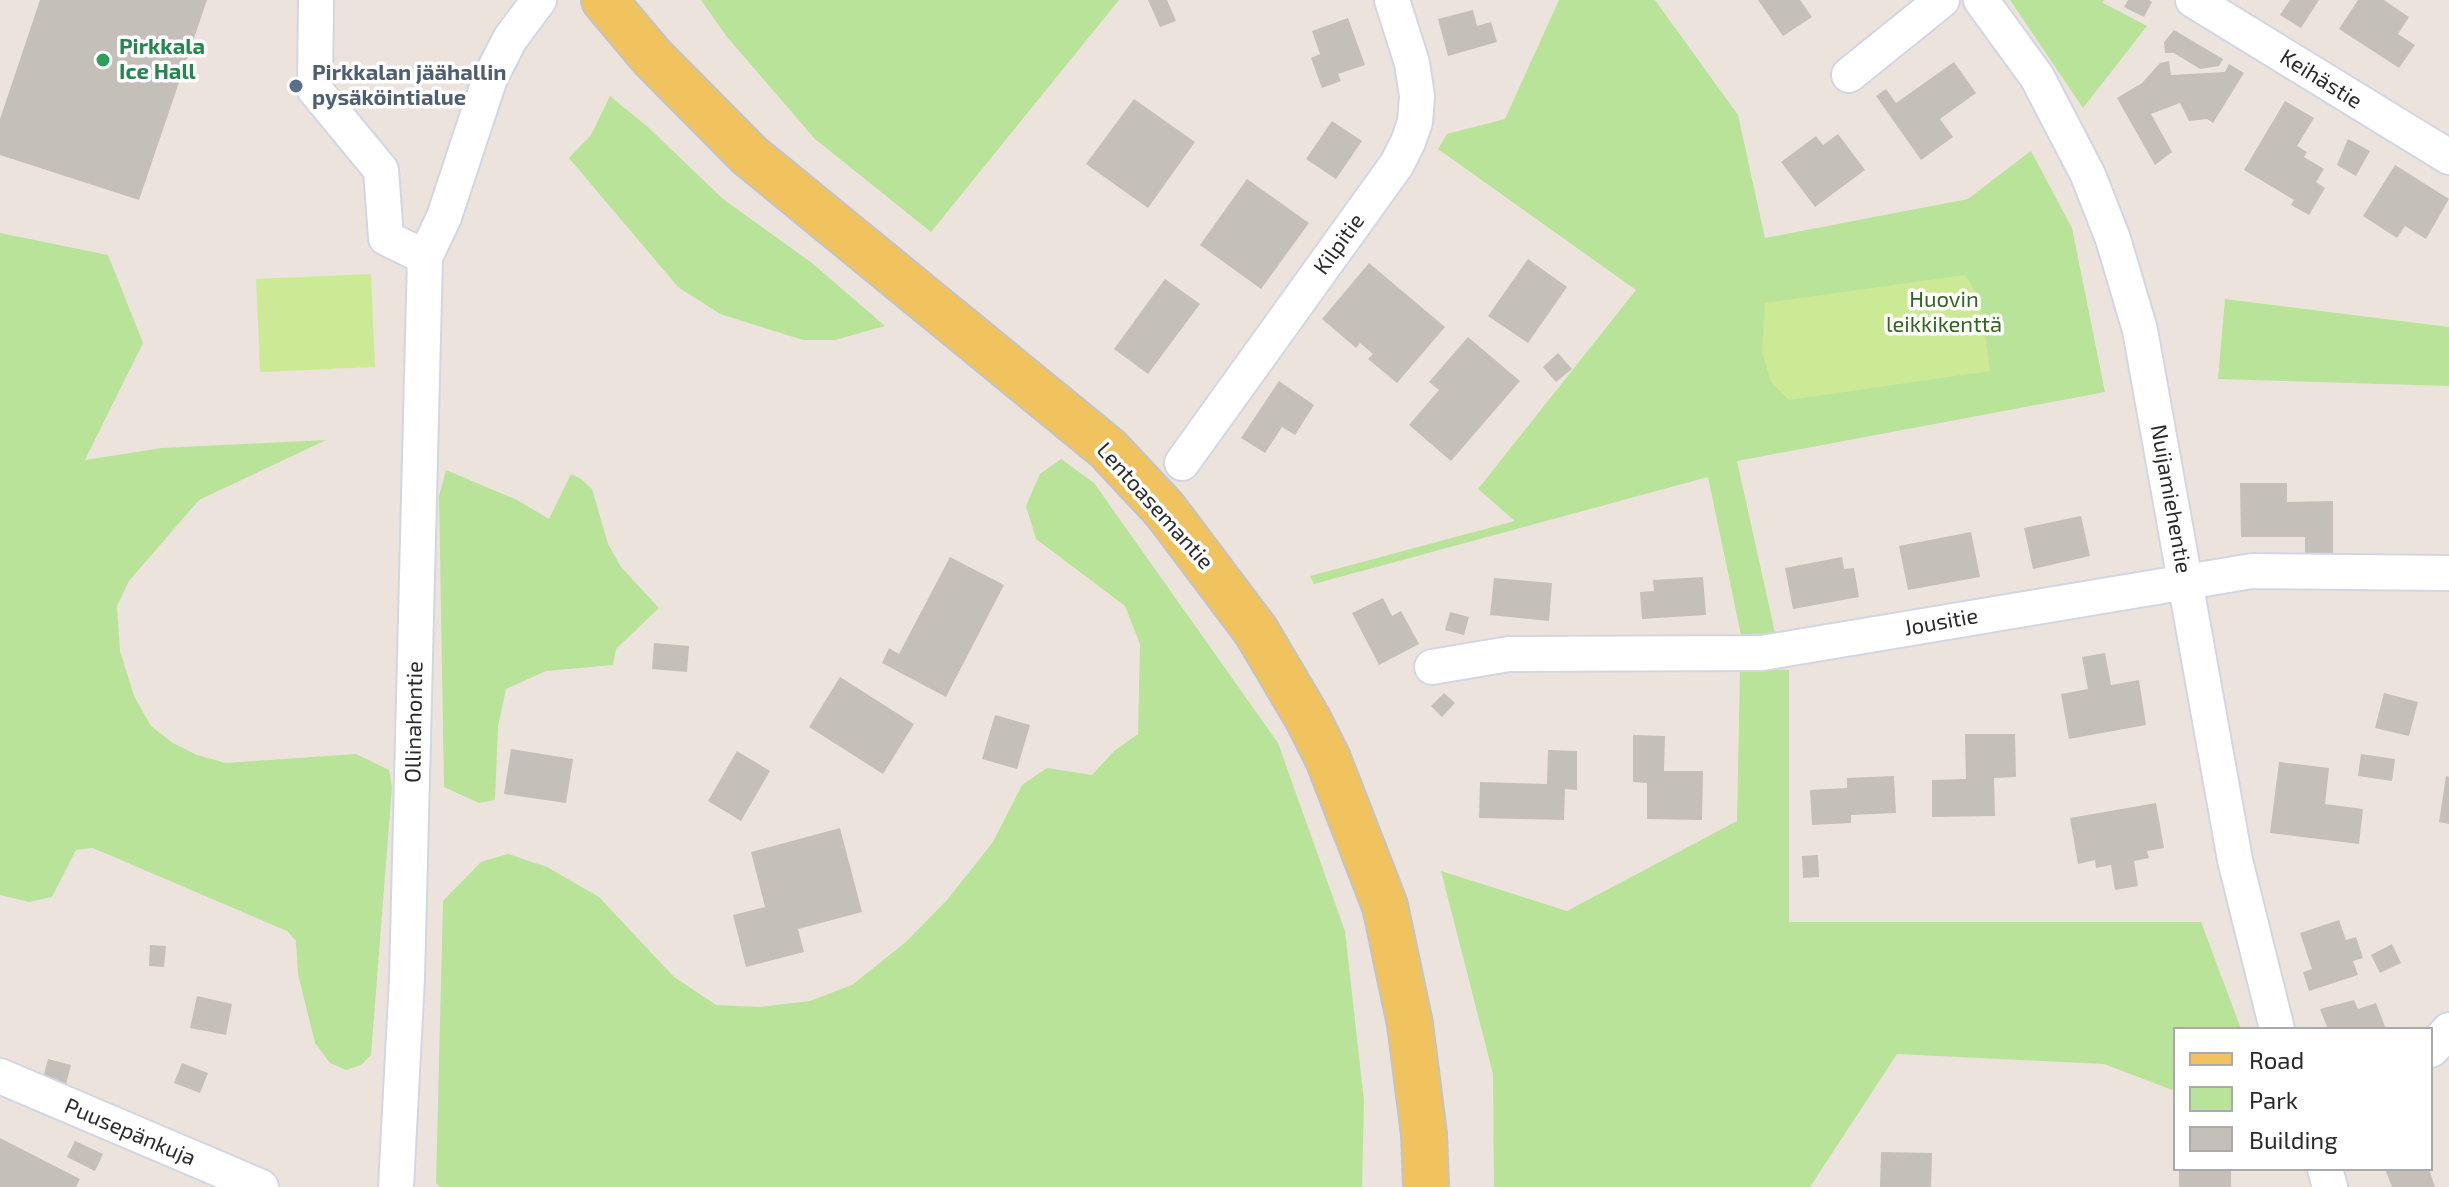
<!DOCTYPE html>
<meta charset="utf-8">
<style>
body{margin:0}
#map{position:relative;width:2449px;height:1187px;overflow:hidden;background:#ece4dc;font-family:"Exo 2",sans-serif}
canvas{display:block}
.legend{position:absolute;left:2173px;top:1027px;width:260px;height:144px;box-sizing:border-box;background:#fff;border:2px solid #aaa;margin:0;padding:10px 14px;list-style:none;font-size:24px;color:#2a2a2a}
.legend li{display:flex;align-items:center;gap:16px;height:40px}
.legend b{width:40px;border:2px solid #aaa}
</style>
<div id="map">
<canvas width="2449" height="1187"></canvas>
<ul class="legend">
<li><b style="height:10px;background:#f0c35e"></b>Road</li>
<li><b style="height:22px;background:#b8e399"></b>Park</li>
<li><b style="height:22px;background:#c4bfb8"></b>Building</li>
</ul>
</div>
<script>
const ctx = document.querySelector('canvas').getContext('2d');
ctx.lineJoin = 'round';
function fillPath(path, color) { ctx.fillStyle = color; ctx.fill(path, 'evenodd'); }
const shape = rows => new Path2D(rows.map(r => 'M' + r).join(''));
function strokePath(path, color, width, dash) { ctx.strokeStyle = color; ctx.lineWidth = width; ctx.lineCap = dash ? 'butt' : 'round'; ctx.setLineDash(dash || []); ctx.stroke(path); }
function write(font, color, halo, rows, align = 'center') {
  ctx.font = font + ' "Exo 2",sans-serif'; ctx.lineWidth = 7; ctx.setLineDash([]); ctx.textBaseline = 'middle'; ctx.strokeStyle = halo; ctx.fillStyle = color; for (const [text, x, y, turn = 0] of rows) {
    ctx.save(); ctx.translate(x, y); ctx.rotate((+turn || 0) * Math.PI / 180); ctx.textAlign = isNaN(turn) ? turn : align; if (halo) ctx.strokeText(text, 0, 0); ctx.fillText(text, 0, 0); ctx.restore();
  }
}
const green = shape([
 [701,0,1119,0,931,232,815,139,727,37],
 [1559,0,1655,0,1738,115,1765,238,1968,199,2031,151,2072,228,2105,392,1737,461,1775,633,1741,635,1708,477,1314,584,1310,576,1515,521,1478,489,1636,290,1438,149,1447,134,1505,119],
 [2010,0,2104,0,2103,3,2147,26,2083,108],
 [610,96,649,128,723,199,812,263,885,326,835,340,803,340,720,314,678,287,569,158,591,135],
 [0,233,108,255,143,343,85,460,162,448,326,440,199,500,129,581,117,606,120,651,134,696,151,726,173,743,197,755,226,763,356,754,389,770,392,787,371,1055,361,1065,346,1070,330,1063,315,1043,298,974,296,941,287,931,93,848,76,850,52,897,29,902,0,895],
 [2225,299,2449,327,2449,386,2218,379],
 [1061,459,1094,483,1278,743,1345,931,1364,1101,1362,1187,440,1187,436,1183,443,901,481,862,508,854,547,867,599,897,674,977,716,1005,760,1007,810,1001,852,985,906,942,947,900,993,842,1022,785,1047,768,1092,775,1114,751,1138,734,1140,644,1125,606,1036,539,1026,506,1040,474],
 [446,470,517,500,549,519,571,474,581,479,592,489,608,544,621,567,659,608,616,649,613,665,546,671,506,689,498,726,495,800,479,803,444,787,439,496],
 [1740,668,1789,670,1789,922,2201,922,2241,1029,2175,1029,2175,1091,2104,1064,1897,1054,1810,1187,1494,1187,1493,1074,1441,871,1567,911,1737,821]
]);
const pitch = shape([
 [371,274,375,367,260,372,256,279],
 [1965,275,1980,298,1990,371,1789,400,1771,382,1762,351,1765,303]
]);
const building = shape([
 [40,0,207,0,139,200,0,155,0,119],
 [1148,0,1167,0,1176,21,1160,27],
 [1758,0,1800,0,1812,17,1783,36],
 [2128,0,2149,0,2152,2,2144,17,2124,7],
 [2290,0,2319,0,2301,28,2280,15],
 [2358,0,2384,0,2409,17,2398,34,2415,45,2399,68,2339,29],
 [1473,10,1477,26,1491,22,1497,42,1448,56,1438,19],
 [1348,18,1365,65,1338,74,1341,81,1322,88,1311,58,1320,54,1312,31],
 [2174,30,2223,59,2219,66,2200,69,2174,53,2165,53,2164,42],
 [2169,61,2171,75,2225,72,2229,64,2244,73,2213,123,2207,119,2189,121,2180,103,2151,114,2172,152,2155,165,2117,98,2142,83,2160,63],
 [1954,62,1976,93,1940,119,1953,137,1921,160,1876,96,1886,89,1896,103],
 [1134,99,1195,142,1148,208,1086,164],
 [2285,101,2314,118,2297,146,2307,152,2304,157,2324,169,2316,182,2325,188,2309,215,2291,205,2294,200,2244,170],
 [1332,121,1362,141,1336,179,1306,159],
 [1838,134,1865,170,1815,207,1781,162,1816,136,1823,145],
 [2348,139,2370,151,2356,176,2337,165],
 [2395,165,2449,199,2426,239,2405,226,2397,238,2363,216],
 [1247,179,1309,223,1261,289,1200,245],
 [1528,259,1567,287,1528,343,1488,316],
 [1369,263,1445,327,1397,383,1368,359,1373,354,1360,343,1356,348,1322,319],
 [1165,279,1200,304,1148,374,1114,349],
 [1468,337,1520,381,1451,461,1409,425,1439,390,1429,382],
 [1558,353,1572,369,1556,382,1543,367],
 [1279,381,1314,405,1295,435,1282,427,1265,453,1241,438],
 [2240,483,2287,483,2287,502,2333,501,2333,556,2305,556,2305,537,2241,537],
 [2081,516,2090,556,2033,569,2024,528],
 [1971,532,1980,577,1908,590,1899,546],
 [950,557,1004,585,946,697,882,663,889,648,899,654],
 [1842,557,1844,569,1854,568,1859,597,1793,609,1785,568],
 [1703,577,1706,615,1642,619,1640,592,1654,591,1653,580],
 [1494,578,1552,583,1549,621,1490,615],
 [1383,598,1392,616,1401,611,1419,644,1379,665,1352,613],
 [1450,612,1469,617,1464,635,1445,630],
 [654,643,689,646,687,672,652,669],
 [2105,653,2111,685,2139,680,2146,725,2069,739,2061,694,2088,689,2082,657],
 [840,677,914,724,883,774,809,727],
 [1444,693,1455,703,1442,717,1431,706],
 [2384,693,2418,702,2409,736,2375,728],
 [995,715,1030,725,1017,769,982,759],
 [1965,734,2015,734,2016,777,1994,778,1995,816,1932,817,1932,780,1966,779],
 [1633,735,1665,736,1664,771,1703,771,1702,820,1647,819,1647,783,1633,782],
 [511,749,573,759,566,803,504,794],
 [1548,750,1577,751,1577,790,1565,789,1564,820,1479,818,1480,782,1547,784],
 [737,751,770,771,741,821,708,801],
 [2361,754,2395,759,2392,781,2358,776],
 [2279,762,2329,768,2325,804,2363,809,2359,844,2270,833],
 [1894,776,1896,813,1851,815,1851,823,1812,825,1810,790,1847,788,1847,778],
 [2446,776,2449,777,2449,824,2439,822],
 [2156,803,2164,848,2147,851,2149,858,2134,861,2138,886,2115,890,2111,865,2096,868,2095,860,2078,864,2070,818],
 [840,828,862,912,798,929,804,952,746,967,733,915,765,907,751,852],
 [1818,855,1819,877,1803,878,1802,856],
 [2339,920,2346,940,2356,937,2363,958,2353,961,2358,975,2309,991,2303,972,2312,969,2300,933],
 [2392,944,2401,963,2380,973,2371,955],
 [150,945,166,946,164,967,149,966],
 [197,996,232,1004,226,1035,190,1028],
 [2354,1000,2358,1009,2376,1003,2386,1029,2327,1027,2320,1009],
 [48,1059,71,1065,66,1084,43,1078],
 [182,1063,208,1073,200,1093,174,1083],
 [0,1138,80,1179,76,1187,0,1187],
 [75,1141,103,1154,95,1171,67,1157],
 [1881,1152,1932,1153,1931,1187,1880,1187],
 [2179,1169,2231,1169,2231,1187,2179,1187],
 [2385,1169,2429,1169,2435,1187,2392,1187]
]);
const minor = shape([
 [316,0,315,90,381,170,386,238,425,257],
 [1981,0,2037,77,2088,175,2113,239,2140,330,2235,860,2277,1029],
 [2193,0,2449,157],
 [1849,75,1942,0],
 [1182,463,1397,164,1408,142,1415,122,1417,96,1412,63,1392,0],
 [1432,667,1509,654,1762,653,2252,571,2449,573],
 [2431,1050,2449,1030],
 [0,1076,261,1187],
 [2325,1169,2330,1187],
 [396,1187,407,978,425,257,444,217,490,78,510,39,539,0]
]);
const major = shape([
 [604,0,651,56,749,155,1108,449,1165,510,1256,631,1308,719,1328,759,1385,906,1410,1024,1424,1134,1426,1187]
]);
const markers = [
 [103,60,8,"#2e9e5b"],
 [296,86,8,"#5c6f8a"]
];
const leisureNames = [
 ["Pirkkala",119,47],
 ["Ice Hall",119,72]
];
const serviceNames = [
 ["Pirkkalan jäähallin",312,73],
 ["pysäköintialue",312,98]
];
const streetNames = [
 ["Keihästie",2321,79,32],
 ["Kilpitie",1339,244,-54],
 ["Nuijamiehentie",2171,499,80],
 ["Lentoasemantie",1155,506,48],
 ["Jousitie",1941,622,-10],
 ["Ollinahontie",414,722,-89],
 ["Puusepänkuja",130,1132,23]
];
const parkNames = [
 ["Huovin",1944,300],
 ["leikkikenttä",1944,325]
];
fillPath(green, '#b8e399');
fillPath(pitch, '#ccea95');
fillPath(building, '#c4bfb8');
strokePath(minor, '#d2d6e3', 38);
strokePath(major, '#c3c3c3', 48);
strokePath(minor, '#fff', 34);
strokePath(major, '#f0c35e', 44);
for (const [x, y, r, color] of markers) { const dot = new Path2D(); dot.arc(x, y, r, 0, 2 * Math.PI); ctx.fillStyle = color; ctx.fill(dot); strokePath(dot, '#fff', 3); }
write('bold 22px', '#27864d', '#fff', leisureNames, 'left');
write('bold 22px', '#4e5e75', '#fff', serviceNames, 'left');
write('22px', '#2a2a2a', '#fff', streetNames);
write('22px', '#30671b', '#fff', parkNames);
</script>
